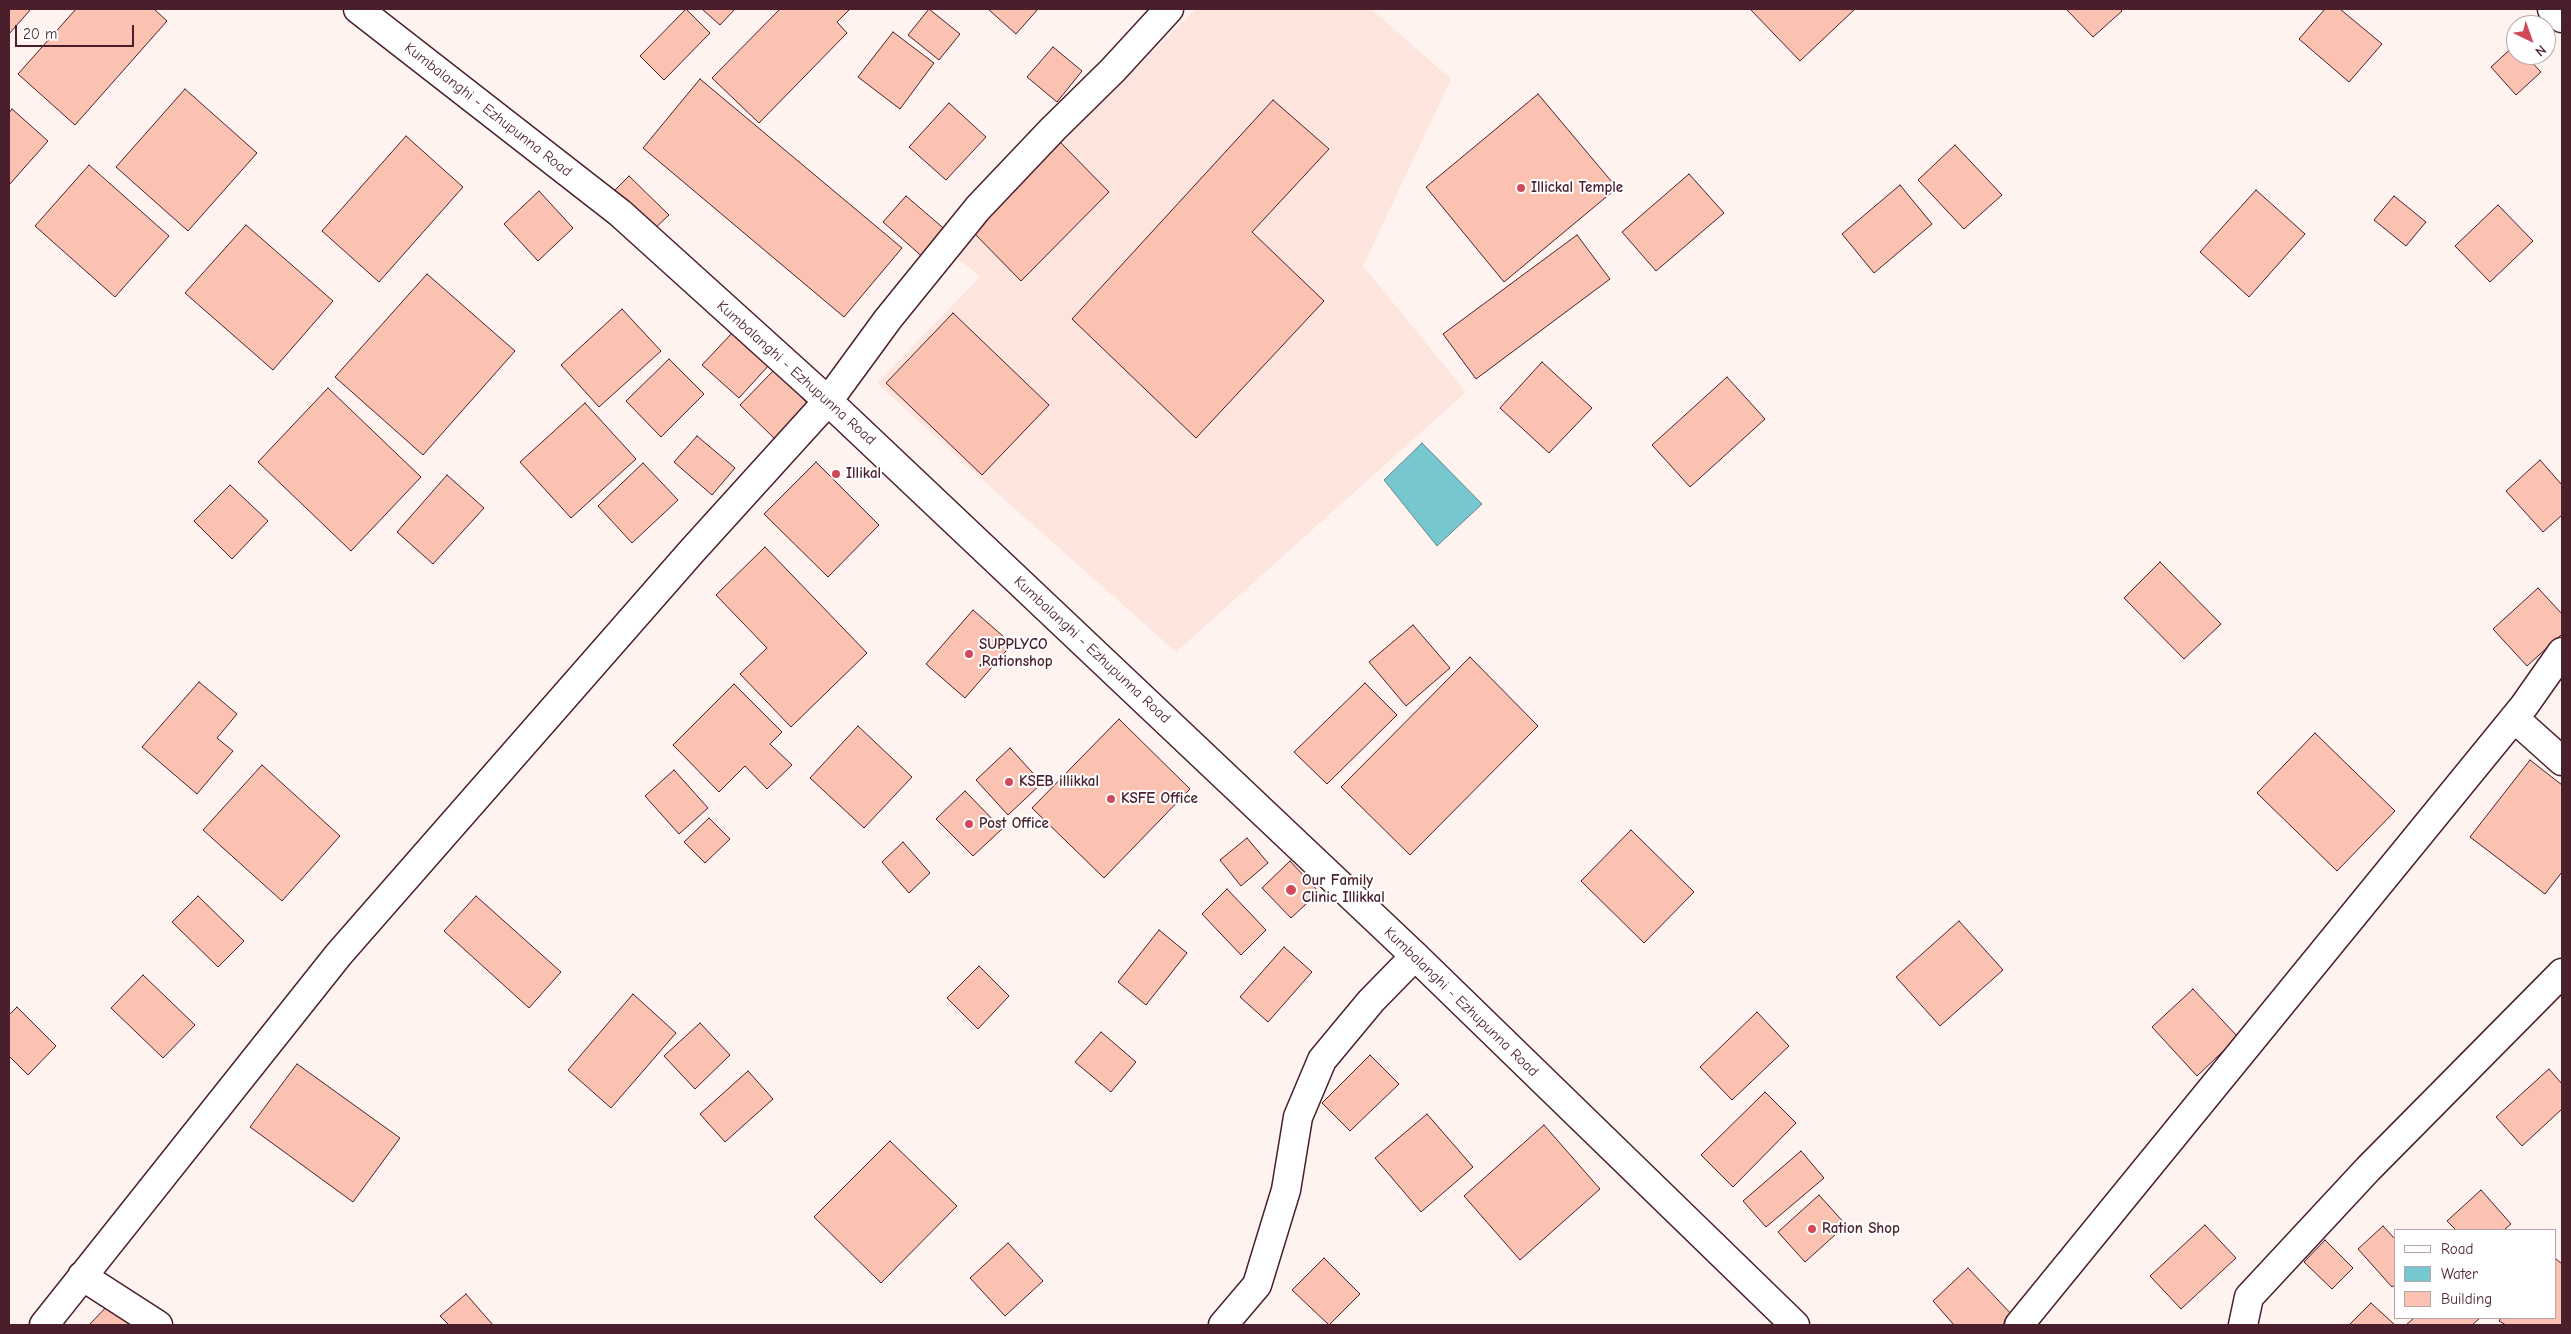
<!DOCTYPE html>
<style>
body{margin:0}
#map{position:relative;width:2571px;height:1334px;overflow:hidden;background:#fef3ef;font-family:"Comic Neue",sans-serif}
canvas{display:block}
.frame{position:absolute;inset:0;border:10px solid #4a1f2b;pointer-events:none}
.legend{position:absolute;left:2394px;top:1229px;width:162px;height:90px;box-sizing:border-box;background:#fff;border:1px solid #b7a5aa;margin:0;padding:6px 9px;list-style:none;font-size:15px;color:#4a1f2b}
.legend li{display:flex;align-items:center;gap:10px;height:25px}
.legend b{width:25px;border:1px solid #b7a5aa}
.north{position:absolute;left:2506px;top:15px;width:50px;height:50px;box-sizing:border-box;background:#fff;border:1px solid #b7a5aa;border-radius:50%;rotate:138deg;font-size:14px;font-weight:700;line-height:20px;text-align:center;color:#4a1f2b}
.north::after{content:'';display:block;margin:auto;width:18px;height:22px;background:#d1495b;clip-path:polygon(50% 0,100% 100%,50% 72%,0 100%)}
.scale{position:absolute;left:15px;top:25px;width:119px;height:22px;box-sizing:border-box;border:2px solid #4a1f2b;border-top:0;padding-left:6px;font-size:15px;line-height:18px;white-space:nowrap;color:#4a1f2b;-webkit-text-stroke:4px #fff;paint-order:stroke}
</style>
<div id="map">
<canvas width="2571" height="1334"></canvas>
<div class="frame"></div>
<ul class="legend">
<li><b style="height:6px;background:#fff"></b>Road</li>
<li><b style="height:14px;background:#77c7d1"></b>Water</li>
<li><b style="height:14px;background:#fbc1b1"></b>Building</li>
</ul>
<div class="north">N</div>
<div class="scale">20 m</div>
</div>
<script>
const ctx = document.querySelector('canvas').getContext('2d');
ctx.lineJoin = 'round';
function fillPath(path, color) { ctx.fillStyle = color; ctx.fill(path, 'evenodd'); }
const shape = rows => new Path2D(rows.map(r => 'M' + r).join(''));
function strokePath(path, color, width, dash) { ctx.strokeStyle = color; ctx.lineWidth = width; ctx.lineCap = dash ? 'butt' : 'round'; ctx.setLineDash(dash || []); ctx.stroke(path); }
function write(font, color, halo, rows, align = 'center') {
  ctx.font = font + ' "Comic Neue",sans-serif'; ctx.lineWidth = 4; ctx.setLineDash([]); ctx.textBaseline = 'middle'; ctx.strokeStyle = halo; ctx.fillStyle = color; for (const [text, x, y, turn = 0] of rows) {
    ctx.save(); ctx.translate(x, y); ctx.rotate((+turn || 0) * Math.PI / 180); ctx.textAlign = isNaN(turn) ? turn : align; if (halo) ctx.strokeText(text, 0, 0); ctx.fillText(text, 0, 0); ctx.restore();
  }
}
const built = shape([
 [1196,9,1371,9,1451,79,1363,266,1466,392,1176,652,987,484,877,383,980,277,950,252]
]);
const water = shape([
 [1422,443,1482,504,1437,546,1384,480,1422,443]
]);
const building = shape([
 [9,9,31,9,9,34,9,9],
 [76,9,154,9,167,21,75,125,18,74,76,9],
 [686,9,710,33,664,80,640,56,686,9],
 [702,9,735,9,720,25,702,9],
 [780,9,850,9,837,22,847,33,759,123,712,78,780,9],
 [929,9,960,34,939,60,908,35,929,9],
 [988,9,1038,9,1016,34,988,9],
 [1750,9,1855,9,1800,61,1750,9],
 [2069,9,2120,9,2122,11,2093,37,2067,10,2069,9],
 [2325,9,2340,9,2382,44,2349,82,2299,39,2325,9],
 [893,32,934,63,900,109,858,77,893,32],
 [2516,44,2516,55,2525,55,2541,72,2516,95,2491,67,2516,44],
 [1053,47,1082,71,1057,102,1027,77,1053,47],
 [700,79,902,248,844,317,643,148,700,79],
 [185,89,257,153,188,231,116,167,185,89],
 [1538,94,1617,188,1504,282,1426,187,1538,94],
 [1273,100,1329,149,1252,232,1324,301,1196,438,1072,319,1273,100],
 [949,103,986,137,946,180,909,147,949,103],
 [12,109,48,141,9,185,9,113,12,109],
 [406,136,463,187,379,282,322,231,406,136],
 [1060,142,1109,192,1021,281,971,230,1060,142],
 [1955,145,2002,195,1964,229,1918,180,1955,145],
 [89,165,169,236,115,297,35,226,89,165],
 [1689,174,1724,213,1656,271,1622,232,1689,174],
 [629,176,669,215,653,230,614,191,629,176],
 [1900,185,1932,224,1874,273,1842,234,1900,185],
 [2256,190,2305,234,2249,297,2200,252,2256,190],
 [539,191,573,228,538,261,504,224,539,191],
 [906,196,948,232,925,259,883,222,906,196],
 [2394,196,2426,222,2406,246,2374,220,2394,196],
 [2498,205,2533,241,2490,282,2455,246,2498,205],
 [246,225,333,301,273,370,185,293,246,225],
 [1577,235,1610,279,1476,379,1443,334,1577,235],
 [427,274,515,351,423,455,335,377,427,274],
 [622,309,661,351,599,407,561,365,622,309],
 [953,313,1049,405,982,475,886,383,953,313],
 [733,332,769,365,739,398,702,365,733,332],
 [669,359,704,394,661,437,626,401,669,359],
 [1542,362,1592,408,1549,453,1500,408,1542,362],
 [774,370,811,407,777,441,740,405,774,370],
 [1727,377,1765,419,1690,487,1652,445,1727,377],
 [328,388,421,477,351,551,258,462,328,388],
 [585,403,636,459,571,518,520,462,585,403],
 [697,436,735,468,712,495,674,462,697,436],
 [2540,460,2562,485,2562,515,2543,532,2506,491,2540,460],
 [816,462,879,525,828,577,764,514,816,462],
 [643,463,678,500,632,543,598,506,643,463],
 [447,475,484,508,433,564,397,532,447,475],
 [230,485,268,521,232,559,194,521,230,485],
 [765,547,867,653,791,727,740,674,767,648,716,595,765,547],
 [2160,562,2221,624,2184,659,2124,598,2160,562],
 [2538,588,2562,614,2562,634,2527,666,2493,629,2538,588],
 [973,610,1012,644,965,698,926,664,973,610],
 [1413,625,1450,668,1406,706,1369,662,1413,625],
 [1470,657,1538,726,1410,855,1341,787,1470,657],
 [199,682,237,714,217,738,233,751,197,794,142,747,199,682],
 [1365,683,1397,715,1327,784,1294,752,1365,683],
 [734,684,782,732,770,744,792,765,767,789,745,766,719,792,673,745,734,684],
 [1119,719,1190,789,1104,878,1032,808,1119,719],
 [858,726,912,777,864,828,810,778,858,726],
 [2315,733,2395,811,2337,871,2257,793,2315,733],
 [1010,748,1042,783,1008,815,976,780,1010,748],
 [2530,760,2562,785,2562,872,2545,894,2470,837,2530,760],
 [262,765,340,836,282,901,203,830,262,765],
 [674,770,708,808,679,834,645,796,674,770],
 [965,791,1002,829,973,856,936,819,965,791],
 [709,818,730,839,705,863,684,842,709,818],
 [1631,830,1694,892,1644,943,1581,881,1631,830],
 [1247,838,1268,863,1241,886,1220,860,1247,838],
 [903,842,930,873,909,893,882,862,903,842],
 [1290,861,1319,892,1291,918,1262,888,1290,861],
 [1227,889,1266,930,1241,955,1202,914,1227,889],
 [198,896,244,941,218,967,172,922,198,896],
 [476,896,561,972,529,1008,444,931,476,896],
 [1959,921,2003,970,1940,1026,1896,977,1959,921],
 [1159,930,1187,953,1146,1005,1118,982,1159,930],
 [1284,947,1312,972,1268,1022,1240,997,1284,947],
 [979,966,1009,996,978,1029,947,998,979,966],
 [143,975,195,1025,163,1058,111,1008,143,975],
 [2193,989,2238,1037,2197,1076,2152,1027,2193,989],
 [633,994,676,1033,611,1108,568,1070,633,994],
 [17,1007,56,1046,28,1075,9,1056,9,1015,17,1007],
 [1757,1012,1789,1046,1732,1100,1700,1067,1757,1012],
 [700,1023,730,1055,695,1089,664,1056,700,1023],
 [1101,1032,1136,1062,1111,1092,1075,1062,1101,1032],
 [1370,1055,1399,1084,1350,1131,1322,1103,1370,1055],
 [297,1064,400,1138,353,1202,250,1127,297,1064],
 [2549,1069,2562,1084,2562,1109,2522,1146,2496,1117,2549,1069],
 [748,1071,773,1099,725,1142,700,1114,748,1071],
 [1765,1092,1796,1123,1733,1187,1701,1155,1765,1092],
 [1427,1114,1473,1167,1421,1212,1375,1158,1427,1114],
 [1544,1125,1600,1189,1520,1260,1464,1196,1544,1125],
 [890,1141,957,1206,881,1283,814,1217,890,1141],
 [1801,1151,1824,1178,1766,1227,1743,1201,1801,1151],
 [2481,1190,2511,1224,2504,1230,2456,1230,2447,1221,2481,1190],
 [1819,1195,1846,1225,1805,1262,1778,1232,1819,1195],
 [2205,1225,2236,1258,2181,1309,2150,1276,2205,1225],
 [2383,1226,2395,1239,2395,1285,2392,1287,2358,1249,2383,1226],
 [2325,1240,2353,1268,2332,1289,2304,1262,2325,1240],
 [1008,1243,1043,1281,1005,1316,970,1278,1008,1243],
 [1324,1258,1360,1294,1329,1325,1292,1290,1324,1258],
 [2555,1258,2562,1264,2562,1325,2506,1325,2499,1321,2501,1318,2555,1318,2555,1258],
 [1968,1268,2013,1316,2002,1325,1954,1325,1933,1301,1968,1268],
 [466,1294,493,1325,449,1325,440,1316,466,1294],
 [113,1300,140,1325,89,1325,113,1300],
 [2371,1303,2395,1325,2349,1325,2371,1303],
 [2414,1318,2480,1318,2472,1325,2406,1325,2414,1318]
]);
const minor = shape([
 [2552,9,2562,18],
 [2514,718,2562,761],
 [82,1276,158,1325],
 [44,1325,339,954,692,551,828,401,888,319,978,208,1053,129,1113,70,1169,9],
 [1223,1325,1257,1285,1286,1190,1298,1117,1322,1060,1371,1001,1415,956],
 [2019,1325,2524,706,2562,652],
 [2243,1325,2249,1297,2368,1169,2562,973]
]);
const secondary = shape([
 [358,9,620,213,828,401,1415,956,1795,1325]
]);
const markers = [
 [1521,188,5,"#d1495b"],
 [836,474,5,"#d1495b"],
 [969,654,5,"#d1495b"],
 [1009,782,5,"#d1495b"],
 [1111,799,5,"#d1495b"],
 [969,824,5,"#d1495b"],
 [1291,890,6,"#d1495b"],
 [1812,1229,5,"#d1495b"]
];
const streetNames = [
 ["Kumbalanghi - Ezhupunna Road",488,110,38],
 ["Kumbalanghi - Ezhupunna Road",796,373,42],
 ["Kumbalanghi - Ezhupunna Road",1092,650,43],
 ["Kumbalanghi - Ezhupunna Road",1461,1002,44]
];
const poiNames = [
 ["Illickal Temple",1531,188],
 ["Illikal",846,474],
 ["SUPPLYCO",979,645],
 [",Rationshop",979,662],
 ["KSEB illikkal",1019,782],
 ["KSFE Office",1121,799],
 ["Post Office",979,824],
 ["Our Family",1302,881],
 ["Clinic Illikkal",1302,898],
 ["Ration Shop",1822,1229]
];
fillPath(built, '#fde4dc');
fillPath(water, '#77c7d1');
strokePath(water, '#65848f', 1);
fillPath(building, '#fbc1b1');
strokePath(building, '#4a1f2b', 1);
strokePath(minor, '#4a1f2b', 31);
strokePath(secondary, '#4a1f2b', 31);
strokePath(minor, '#fff', 28);
strokePath(secondary, '#fff', 28);
for (const [x, y, r, color] of markers) { const dot = new Path2D(); dot.arc(x, y, r, 0, 2 * Math.PI); ctx.fillStyle = color; ctx.fill(dot); strokePath(dot, '#fff', 2); }
write('15px', '#4a1f2b', '#fff', streetNames);
write('bold 15px', '#4a1f2b', '#fff', poiNames, 'left');
</script>
